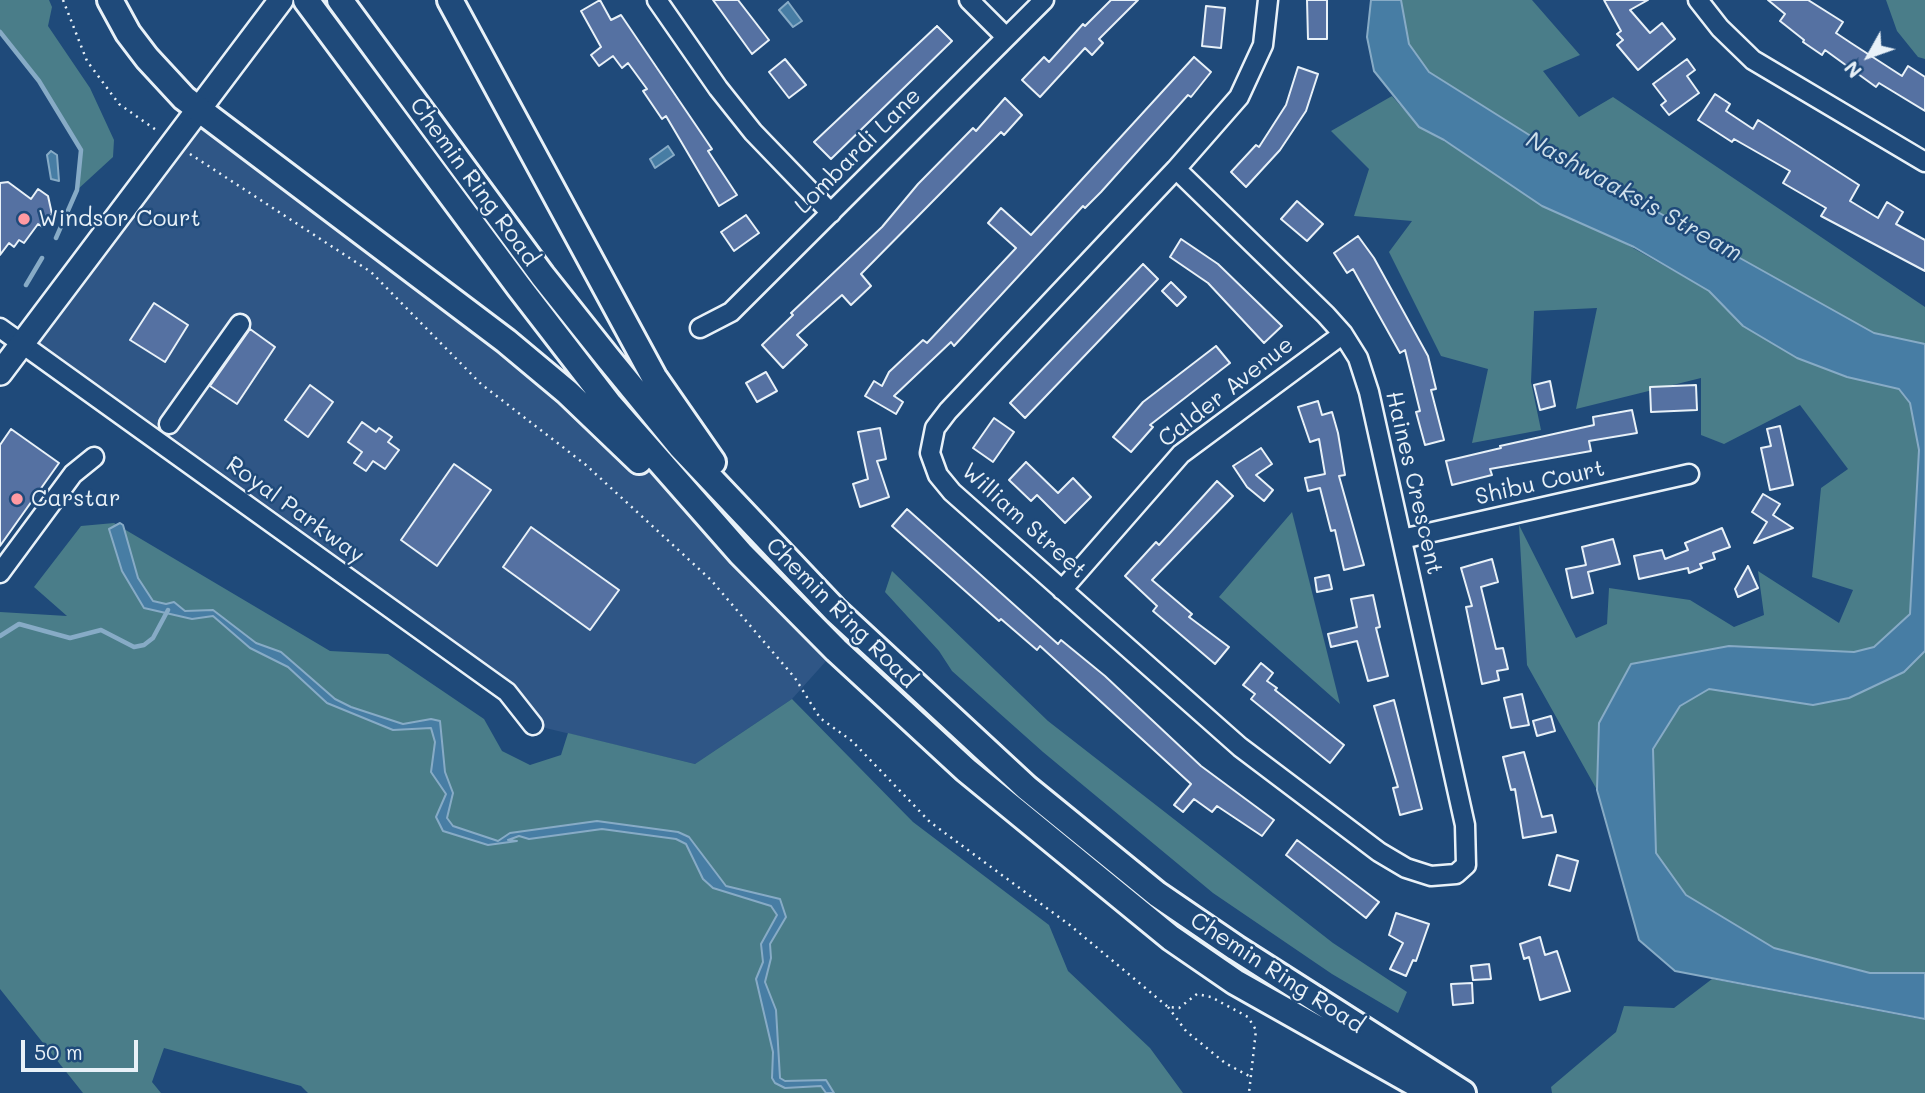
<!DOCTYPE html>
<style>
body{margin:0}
#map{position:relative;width:1925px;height:1093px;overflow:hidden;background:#1f4a7a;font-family:Mali,sans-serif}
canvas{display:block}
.north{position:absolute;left:1834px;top:21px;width:70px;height:70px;-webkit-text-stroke:5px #1f4a7a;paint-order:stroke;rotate:230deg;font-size:19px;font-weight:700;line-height:28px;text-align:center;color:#e8f1f8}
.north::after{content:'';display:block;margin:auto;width:24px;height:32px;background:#e8f1f8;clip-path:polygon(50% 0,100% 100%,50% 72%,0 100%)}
.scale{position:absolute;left:21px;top:1040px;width:117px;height:32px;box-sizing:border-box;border:4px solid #e8f1f8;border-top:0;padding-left:9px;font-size:21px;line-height:24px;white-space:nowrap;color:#e8f1f8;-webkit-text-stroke:5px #1f4a7a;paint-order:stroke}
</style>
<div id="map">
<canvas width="1925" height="1093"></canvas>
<div class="north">N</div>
<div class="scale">50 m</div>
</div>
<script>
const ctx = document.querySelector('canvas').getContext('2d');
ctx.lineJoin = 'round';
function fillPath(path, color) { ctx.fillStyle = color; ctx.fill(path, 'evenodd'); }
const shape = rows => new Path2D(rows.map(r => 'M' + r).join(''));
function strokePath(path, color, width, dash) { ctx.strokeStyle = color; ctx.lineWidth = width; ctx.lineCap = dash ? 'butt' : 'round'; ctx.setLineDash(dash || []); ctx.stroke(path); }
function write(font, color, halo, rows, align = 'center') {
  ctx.font = font + ' Mali,sans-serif'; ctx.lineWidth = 5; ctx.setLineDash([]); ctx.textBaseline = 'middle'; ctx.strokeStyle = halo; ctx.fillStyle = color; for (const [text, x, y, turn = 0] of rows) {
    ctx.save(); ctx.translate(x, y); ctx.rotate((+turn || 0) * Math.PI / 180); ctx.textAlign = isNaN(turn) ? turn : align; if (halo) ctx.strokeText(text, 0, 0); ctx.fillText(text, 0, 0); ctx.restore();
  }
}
const built = shape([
 [197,109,641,463,745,572,836,650,792,699,695,764,533,725,507,692,20,343]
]);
const green = shape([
 [0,0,49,0,52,7,48,26,90,88,114,140,113,157,77,190,81,149,39,81,0,32],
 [1401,0,1532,0,1580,55,1543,71,1579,117,1613,97,1925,307,1925,344,1874,333,1604,182,1429,72,1409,44],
 [1886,0,1925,0,1925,59,1918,57,1897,31],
 [1392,96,1419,127,1709,291,1743,326,1797,358,1847,377,1899,389,1910,403,1919,450,1911,614,1874,647,1854,652,1729,646,1599,723,1597,790,1527,665,1519,525,1576,638,1607,624,1609,588,1690,600,1734,627,1764,615,1758,571,1839,623,1853,590,1812,577,1821,488,1848,469,1800,405,1724,444,1701,435,1701,378,1576,409,1597,308,1534,311,1531,382,1541,430,1472,443,1488,369,1441,356,1389,252,1412,221,1354,216,1369,169,1331,131],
 [1292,512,1340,704,1219,597],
 [114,523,330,651,388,654,484,719,502,751,530,765,561,755,568,733,695,764,792,699,913,822,1049,925,1068,971,1150,1048,1183,1093,308,1093,301,1086,164,1048,152,1082,161,1093,83,1093,0,989,0,612,67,616,34,587,81,526],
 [892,571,1048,721,1333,943,1407,992,1398,1013,1332,974,1213,893,1043,752,952,671,939,651,885,592],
 [1925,651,1925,973,1870,973,1774,948,1686,895,1656,853,1653,749,1680,706,1709,689,1813,705,1849,698,1904,672],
 [1712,979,1925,1020,1925,1093,1552,1093,1551,1087,1616,1032,1624,1006,1674,1008]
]);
const water = shape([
 [1371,0,1401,0,1409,44,1429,72,1604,182,1874,333,1925,344,1925,651,1904,672,1849,698,1813,705,1709,689,1680,706,1653,749,1656,853,1686,895,1774,948,1870,973,1925,973,1925,1019,1675,971,1639,940,1597,790,1599,723,1631,664,1729,646,1854,652,1874,647,1910,614,1919,450,1910,403,1899,389,1847,377,1797,358,1743,326,1709,291,1634,247,1542,206,1444,140,1419,127,1374,71,1367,37,1371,0],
 [788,2,802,21,793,27,779,10,788,2],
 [668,146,674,155,655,168,650,159,668,146],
 [51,151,57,155,59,181,51,179,47,155,51,151],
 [120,523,123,525,138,578,153,601,166,604,174,602,185,611,213,610,256,643,281,652,335,699,351,707,403,724,431,719,440,721,445,772,453,793,447,818,453,826,498,841,510,833,597,821,678,832,689,837,726,886,780,899,786,917,770,944,771,958,765,982,776,1010,780,1078,785,1081,826,1080,834,1093,826,1093,821,1086,785,1088,775,1083,772,1078,773,1052,756,979,763,962,761,944,777,915,771,906,713,888,703,879,686,844,676,839,602,829,529,839,519,836,508,840,517,841,488,845,443,831,436,817,446,794,431,772,435,742,431,728,393,730,327,703,288,667,250,648,213,616,192,619,144,608,122,571,109,529,120,523]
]);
const stream = shape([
 [0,32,39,81,81,150,77,190,56,238],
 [26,285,42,258],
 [0,636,19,624,70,638,101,630,134,647,144,645,153,638,168,610]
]);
const building = shape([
 [600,0,611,20,621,15,712,149,708,151,737,195,719,206,666,116,662,119,643,91,647,89,628,63,622,68,613,56,599,66,591,55,601,47,581,11,600,0],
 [713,0,738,0,769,40,752,54,713,0],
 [1111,0,1138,0,1099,39,1103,43,1092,55,1085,48,1040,97,1022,80,1044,57,1049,62,1083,24,1085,26,1111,0],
 [1307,0,1327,0,1327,39,1308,39,1307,0],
 [1604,0,1648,0,1630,10,1650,33,1662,23,1675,39,1638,70,1617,45,1623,40,1617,34,1621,31,1604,0],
 [1768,0,1808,0,1843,22,1836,33,1851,43,1902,76,1908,66,1925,77,1925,111,1879,83,1876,87,1825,50,1822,55,1803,42,1804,40,1780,21,1785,14,1768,0],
 [1206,6,1225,8,1221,48,1202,46,1206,6],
 [937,26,952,41,831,159,814,142,937,26],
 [1194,57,1211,72,1191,97,1188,95,1101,192,1085,208,1083,206,954,346,951,342,894,396,903,402,896,414,865,396,874,381,882,386,889,372,923,340,927,343,1016,248,988,223,1001,208,1031,235,1194,57],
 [785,59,806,85,789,98,769,72,785,59],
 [1687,59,1695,70,1687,76,1699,93,1669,115,1661,105,1666,101,1653,84,1687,59],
 [1298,67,1318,74,1306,111,1280,150,1246,187,1231,172,1256,145,1259,147,1286,105,1298,67],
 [1715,94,1730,104,1726,111,1753,129,1758,120,1859,185,1850,201,1878,218,1887,202,1903,212,1896,224,1925,240,1925,271,1821,216,1826,208,1783,183,1790,171,1734,139,1732,142,1698,120,1715,94],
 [1005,98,1022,115,1004,135,1001,132,861,274,871,286,851,305,842,295,797,335,807,345,783,368,762,345,793,315,791,313,882,227,918,184,973,128,976,131,1005,98],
 [8,182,31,199,38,189,48,196,52,214,43,227,38,224,24,243,19,240,14,247,9,243,0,255,0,183,8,182],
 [1297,201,1323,224,1307,241,1281,219,1297,201],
 [746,215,759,233,734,251,721,232,746,215],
 [1358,236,1374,258,1428,356,1436,389,1431,390,1444,440,1425,445,1416,412,1420,411,1405,350,1400,353,1353,269,1347,273,1334,253,1358,236],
 [1181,239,1218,264,1282,326,1264,343,1208,283,1170,257,1181,239],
 [1143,264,1158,279,1025,418,1010,403,1143,264],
 [1171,282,1186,297,1177,306,1162,291,1171,282],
 [154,303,188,325,165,362,130,340,154,303],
 [250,329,275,347,237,404,210,386,250,329],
 [1216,346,1230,363,1150,425,1153,427,1131,452,1113,437,1143,402,1216,346],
 [766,372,777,391,757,402,746,383,766,372],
 [1550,381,1555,406,1540,410,1534,385,1550,381],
 [310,385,333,402,308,437,285,420,310,385],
 [1696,385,1697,410,1651,412,1650,387,1696,385],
 [1318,401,1322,415,1332,412,1338,433,1345,475,1339,476,1364,565,1344,570,1335,530,1331,531,1320,488,1308,491,1305,478,1325,474,1319,439,1310,442,1298,407,1318,401],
 [1632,410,1637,433,1589,441,1591,451,1490,469,1492,475,1452,485,1446,461,1501,448,1500,446,1594,425,1593,417,1632,410],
 [994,418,1014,432,993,462,973,448,994,418],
 [362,422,376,432,379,428,392,437,388,442,399,450,385,469,373,461,366,471,354,463,362,452,348,442,362,422],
 [1780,426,1793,485,1770,490,1761,448,1771,446,1767,429,1780,426],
 [880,428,886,459,877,461,889,497,860,507,853,484,868,479,858,432,880,428],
 [11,429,59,463,0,546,0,445,11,429],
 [1261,448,1272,464,1256,475,1273,490,1264,501,1247,487,1233,466,1261,448],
 [1026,462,1058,493,1073,478,1091,497,1065,523,1037,495,1031,501,1009,480,1026,462],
 [454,464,491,490,437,566,401,540,454,464],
 [1217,481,1233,496,1152,580,1192,614,1189,617,1229,647,1215,664,1153,611,1157,606,1125,576,1156,542,1159,545,1217,481],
 [1763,494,1780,504,1773,515,1793,528,1754,543,1767,522,1752,512,1763,494],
 [907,509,1058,644,1061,640,1105,676,1201,766,1274,820,1262,836,1217,806,1212,812,1194,799,1183,812,1174,805,1191,784,1040,646,1037,650,1001,619,999,621,892,526,907,509],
 [531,527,619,590,590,630,503,567,531,527],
 [1722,528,1730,547,1713,553,1715,559,1700,564,1702,568,1689,573,1688,568,1639,579,1634,556,1662,550,1665,559,1688,550,1685,543,1722,528],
 [1613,539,1620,564,1588,572,1593,593,1572,598,1566,569,1586,565,1582,547,1613,539],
 [1492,559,1498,582,1481,587,1496,649,1503,648,1508,669,1497,671,1499,680,1482,684,1466,607,1472,606,1461,568,1492,559],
 [1748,566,1758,588,1738,597,1735,589,1748,566],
 [1329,575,1332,589,1317,592,1315,578,1329,575],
 [1373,595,1380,627,1376,628,1388,676,1368,681,1357,641,1331,647,1328,634,1357,627,1351,599,1373,595],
 [1261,663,1273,673,1267,681,1277,688,1275,690,1344,745,1330,763,1251,699,1255,694,1243,685,1261,663],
 [1522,694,1529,725,1511,728,1504,698,1522,694],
 [1394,700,1422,809,1400,815,1393,788,1398,787,1374,706,1394,700],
 [1551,716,1555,731,1537,736,1533,721,1551,716],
 [1524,752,1542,817,1552,815,1556,832,1523,838,1515,789,1511,790,1503,757,1524,752],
 [1297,840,1379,902,1366,918,1286,855,1297,840],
 [1557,855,1578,861,1570,891,1549,885,1557,855],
 [1396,913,1429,924,1416,961,1413,960,1406,976,1390,969,1403,943,1389,935,1396,913],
 [1540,937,1545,955,1557,951,1570,991,1540,1000,1529,957,1524,959,1520,944,1540,937],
 [1489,964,1491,979,1473,980,1471,966,1489,964],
 [1472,983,1473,1003,1453,1005,1451,984,1472,983]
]);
const path = shape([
 [63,0,87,61,119,104,159,132],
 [190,154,371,272,481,384,586,465,711,580,795,678,820,718,852,741,930,822,1071,926,1168,1007,1179,1008,1197,994,1211,997,1248,1017,1256,1030,1249,1093],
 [1168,1007,1186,1031,1225,1063,1249,1076]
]);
const minor = shape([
 [657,0,718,88,753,132,831,213],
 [969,0,1006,37],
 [1698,0,1720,28,1753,60,1925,162],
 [1176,169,1326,315,1343,334,1358,358,1369,392,1465,825,1466,865,1456,874,1431,876,1406,868,1379,852,1240,747,952,492,938,475,930,453,935,428,948,411,1176,169,1239,97,1263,45,1268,0],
 [0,328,507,692,533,725],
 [700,328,731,312,1044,0],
 [169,424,240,324],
 [1402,539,1689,474],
 [0,573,73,474,94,457],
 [1062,590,1181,454,1343,334]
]);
const major = shape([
 [0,373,281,0]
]);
const highway = shape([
 [110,0,128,33,147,58,184,98,506,341,567,392,639,461],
 [306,0,519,287,610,405,741,554,836,650,966,770,1171,938,1235,982,1432,1093],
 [340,0,542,275,608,358,680,446,836,611,1027,788,1157,894,1236,948,1463,1093],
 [450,0,654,377,713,462]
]);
const markers = [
 [24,219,7,"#ff9aa2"],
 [17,499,7,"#ff9aa2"]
];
const streetNames = [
 ["Lombardi Lane",858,151,-45],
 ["Chemin Ring Road",474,182,54],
 ["Calder Avenue",1226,392,-38],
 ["Haines Crescent",1414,483,77],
 ["Shibu Court",1540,483,-13],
 ["Royal Parkway",295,510,36],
 ["William Street",1024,521,42],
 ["Chemin Ring Road",841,613,45],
 ["Chemin Ring Road",1277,973,33]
];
const poiNames = [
 ["Windsor Court",38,219],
 ["Carstar",31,499]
];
const waterNames = [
 ["Nashwaaksis Stream",1634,197,29]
];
fillPath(built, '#2f5686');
fillPath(green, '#4a7d89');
fillPath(water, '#477da4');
strokePath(water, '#87abc6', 2);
strokePath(stream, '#87abc6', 4.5);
fillPath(building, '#5571a2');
strokePath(building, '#e8f1f8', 2);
strokePath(minor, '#e8f1f8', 23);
strokePath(major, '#e8f1f8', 28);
strokePath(highway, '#e8f1f8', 30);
strokePath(path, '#e8f1f8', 2.5, [2, 5]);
strokePath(minor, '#1f4a7a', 18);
strokePath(major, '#1f4a7a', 23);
strokePath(highway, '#1f4a7a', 24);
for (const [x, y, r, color] of markers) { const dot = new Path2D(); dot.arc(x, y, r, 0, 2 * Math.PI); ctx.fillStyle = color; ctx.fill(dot); strokePath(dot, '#1f4a7a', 2.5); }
write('23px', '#e8f1f8', '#1f4a7a', streetNames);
write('23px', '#e8f1f8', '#1f4a7a', poiNames, 'left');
write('italic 24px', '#d0e0eb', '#1f4a7a', waterNames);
</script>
